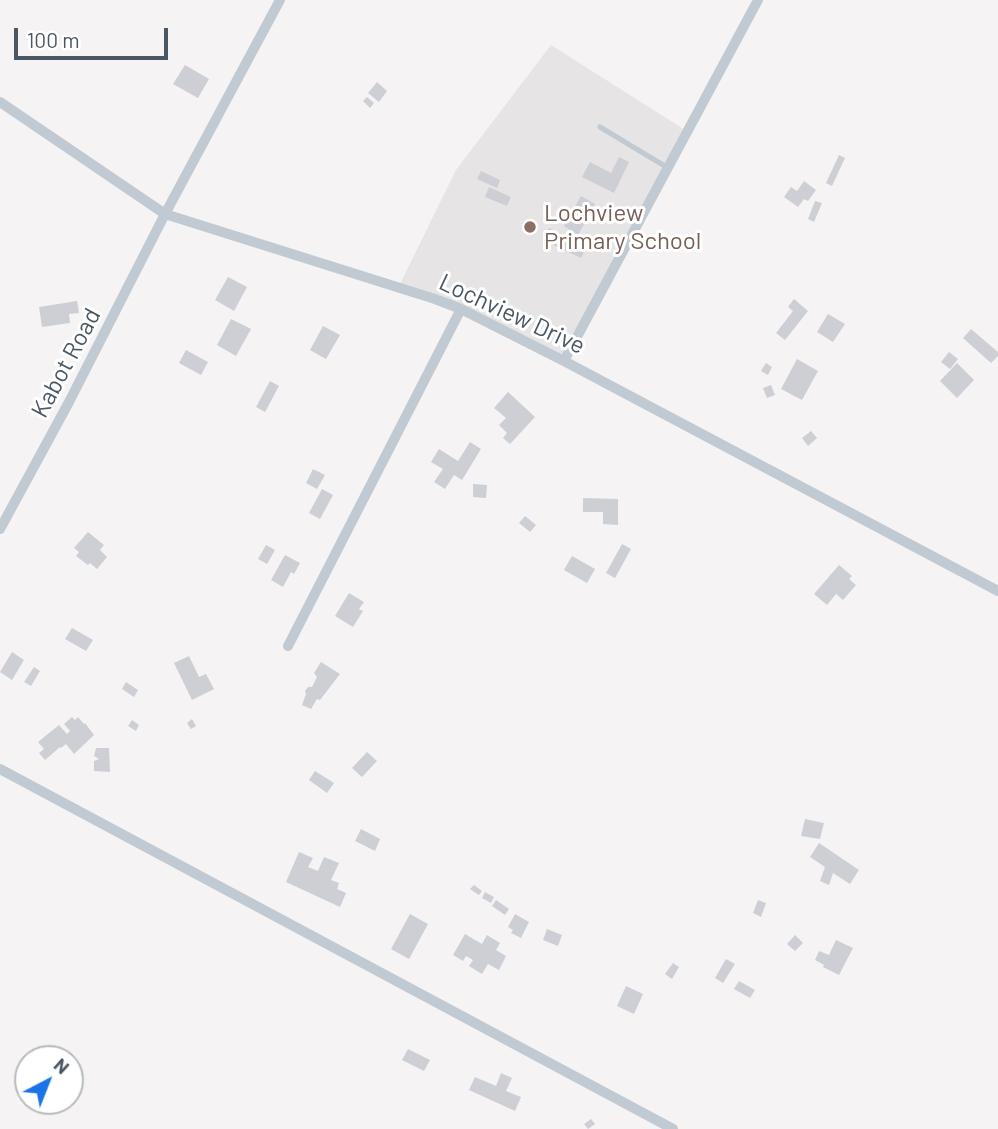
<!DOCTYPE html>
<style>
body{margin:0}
#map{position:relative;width:998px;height:1129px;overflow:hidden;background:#f5f3f3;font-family:Barlow,sans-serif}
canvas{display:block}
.north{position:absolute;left:14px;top:1045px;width:70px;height:70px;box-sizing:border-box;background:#fff;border:2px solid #b7bbc0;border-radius:50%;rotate:42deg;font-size:19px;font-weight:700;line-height:28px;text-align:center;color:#4a5661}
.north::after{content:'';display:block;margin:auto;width:24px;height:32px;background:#1a73e8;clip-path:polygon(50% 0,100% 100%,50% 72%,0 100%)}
.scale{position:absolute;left:14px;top:28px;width:154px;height:32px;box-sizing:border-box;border:4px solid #4a5661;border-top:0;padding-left:9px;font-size:21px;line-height:24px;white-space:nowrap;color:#4a5661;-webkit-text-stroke:5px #fff;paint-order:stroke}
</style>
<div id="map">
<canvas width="998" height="1129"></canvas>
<div class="north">N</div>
<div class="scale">100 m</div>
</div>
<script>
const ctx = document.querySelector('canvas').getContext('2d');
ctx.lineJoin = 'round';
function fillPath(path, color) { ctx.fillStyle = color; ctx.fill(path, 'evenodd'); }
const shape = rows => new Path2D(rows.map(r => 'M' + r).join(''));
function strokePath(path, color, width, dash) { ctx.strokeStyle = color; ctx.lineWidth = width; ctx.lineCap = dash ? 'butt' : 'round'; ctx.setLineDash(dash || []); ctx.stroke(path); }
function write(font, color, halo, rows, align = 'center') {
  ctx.font = font + ' Barlow,sans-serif'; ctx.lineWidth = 6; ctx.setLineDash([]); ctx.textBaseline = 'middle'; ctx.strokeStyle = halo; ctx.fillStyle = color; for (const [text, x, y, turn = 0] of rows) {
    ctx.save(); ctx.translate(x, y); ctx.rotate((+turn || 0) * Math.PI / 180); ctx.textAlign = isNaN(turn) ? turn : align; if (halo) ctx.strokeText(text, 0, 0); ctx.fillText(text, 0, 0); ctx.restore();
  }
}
const education = shape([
 [551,45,685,130,564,356,400,284,456,170]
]);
const building = shape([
 [185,65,209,79,198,98,173,84],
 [377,82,387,91,379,102,368,93],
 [367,97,374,103,370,108,363,101],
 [839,155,845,158,832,186,826,183],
 [619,157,629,162,614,193,582,177,590,162,611,173],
 [481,171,500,180,497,188,477,179],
 [804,181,816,190,808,201,804,199,798,207,784,197,791,187,797,191],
 [489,187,511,197,507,206,485,197],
 [581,196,595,204,578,235,564,226],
 [815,201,822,203,814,222,808,219],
 [549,228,587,246,581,258,543,240],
 [228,277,247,287,234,311,215,300],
 [794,299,808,311,785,340,776,333,793,311,788,307],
 [77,301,79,313,69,314,70,323,42,327,39,307],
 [828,314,845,324,833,342,817,332],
 [231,319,251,329,236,356,217,345],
 [323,326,340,335,326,359,310,350],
 [971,329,998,352,998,356,991,363,963,338],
 [186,350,208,362,201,375,179,363],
 [949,352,958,359,950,369,941,362],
 [797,359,818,371,802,400,781,389],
 [766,363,772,367,768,375,761,371],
 [957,363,974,380,957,398,940,381],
 [270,381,279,386,265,412,256,407],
 [771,385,775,395,767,398,763,388],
 [508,392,535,417,510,444,503,438,507,433,499,425,506,418,494,408],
 [811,431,817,438,808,446,802,438],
 [470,442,481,449,462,480,454,475,445,489,434,482,443,469,431,462,439,449,458,461],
 [313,469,325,475,317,489,306,483],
 [473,484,487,485,486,498,473,497],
 [322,489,333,495,320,519,309,513],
 [583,498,618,499,618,525,603,524,603,512,583,512],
 [525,516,536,525,530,532,519,523],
 [88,532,104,545,100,550,107,557,97,569,90,563,88,565,76,556,79,552,74,548],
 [622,544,631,549,615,578,606,573],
 [266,545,275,550,267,564,258,559],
 [285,555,300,563,294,574,291,572,283,587,271,580],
 [572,556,595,569,587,583,564,570],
 [839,565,852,576,849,579,856,585,843,600,836,594,827,605,814,594],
 [349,593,364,602,359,609,363,611,353,627,335,616],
 [72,628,93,640,86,651,65,639],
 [12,652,24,660,12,680,0,672],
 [189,656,199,677,206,674,214,689,192,700,174,663],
 [321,662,340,674,320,700,317,699,311,709,302,705,306,694,305,691,308,687,312,687,317,677,314,673],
 [34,667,40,671,31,686,24,682],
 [126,682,138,690,134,697,122,689],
 [72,717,75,720,78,717,84,724,85,723,94,735,74,754,66,744,61,748,60,747,45,760,39,753,44,749,38,742,59,725,67,734,70,731,64,724],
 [192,719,196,726,191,729,187,723],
 [132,720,139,725,136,731,128,726],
 [96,748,109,748,110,772,94,771,94,761,99,759,94,756],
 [367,752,377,761,362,777,352,768],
 [315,771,334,783,327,793,309,780],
 [805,819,824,823,820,839,801,836],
 [361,829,380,839,375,851,355,841],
 [819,843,859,870,850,884,833,873,829,885,820,881,825,867,810,857],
 [299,852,313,858,308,867,318,871,324,857,339,863,331,880,339,883,337,889,346,893,340,907,286,882],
 [474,885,482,891,479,895,470,889],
 [485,892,494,897,491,903,482,898],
 [496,900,509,909,505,915,492,906],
 [758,900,766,903,761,917,753,913],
 [410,914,428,924,409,959,391,949],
 [515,914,529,922,521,938,511,933,513,930,508,927],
 [547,929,562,935,558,946,543,940],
 [465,934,482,944,487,935,500,943,496,950,506,956,499,970,488,964,482,974,469,966,473,960,466,956,463,961,453,955],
 [795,935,803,943,795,951,787,944],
 [836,940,853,948,839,975,823,967,824,965,815,960,819,951,829,955],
 [726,959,735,964,723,983,715,978],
 [673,963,679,967,672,979,665,974],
 [739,981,755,990,750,998,734,989],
 [626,986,643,994,634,1014,617,1006],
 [408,1049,430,1060,424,1071,402,1060],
 [501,1073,512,1078,506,1091,521,1097,515,1111,469,1090,475,1077,496,1086],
 [591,1119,595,1124,588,1129,584,1124]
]);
const lane = shape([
 [600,127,668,168]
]);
const street = shape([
 [0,102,165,214,435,299,461,309,564,361,998,591],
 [564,361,758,0],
 [0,529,69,402,165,214,280,0],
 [288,646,461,309],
 [0,769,673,1129]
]);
const markers = [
 [530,227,7,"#8d6e63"]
];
const educationNames = [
 ["Lochview",544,213],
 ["Primary School",544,241]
];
const streetNames = [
 ["Lochview Drive",512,314,25],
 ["Kabot Road",66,363,-62]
];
fillPath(education, '#e6e4e5');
fillPath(building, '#cdcfd5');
strokePath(lane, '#c1cad2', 5);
strokePath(street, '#c1cad2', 10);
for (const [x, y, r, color] of markers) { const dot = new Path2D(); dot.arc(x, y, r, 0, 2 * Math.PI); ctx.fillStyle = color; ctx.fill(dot); strokePath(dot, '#fff', 2.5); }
write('24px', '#785e54', '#fff', educationNames, 'left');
write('24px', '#4a5661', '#fff', streetNames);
</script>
